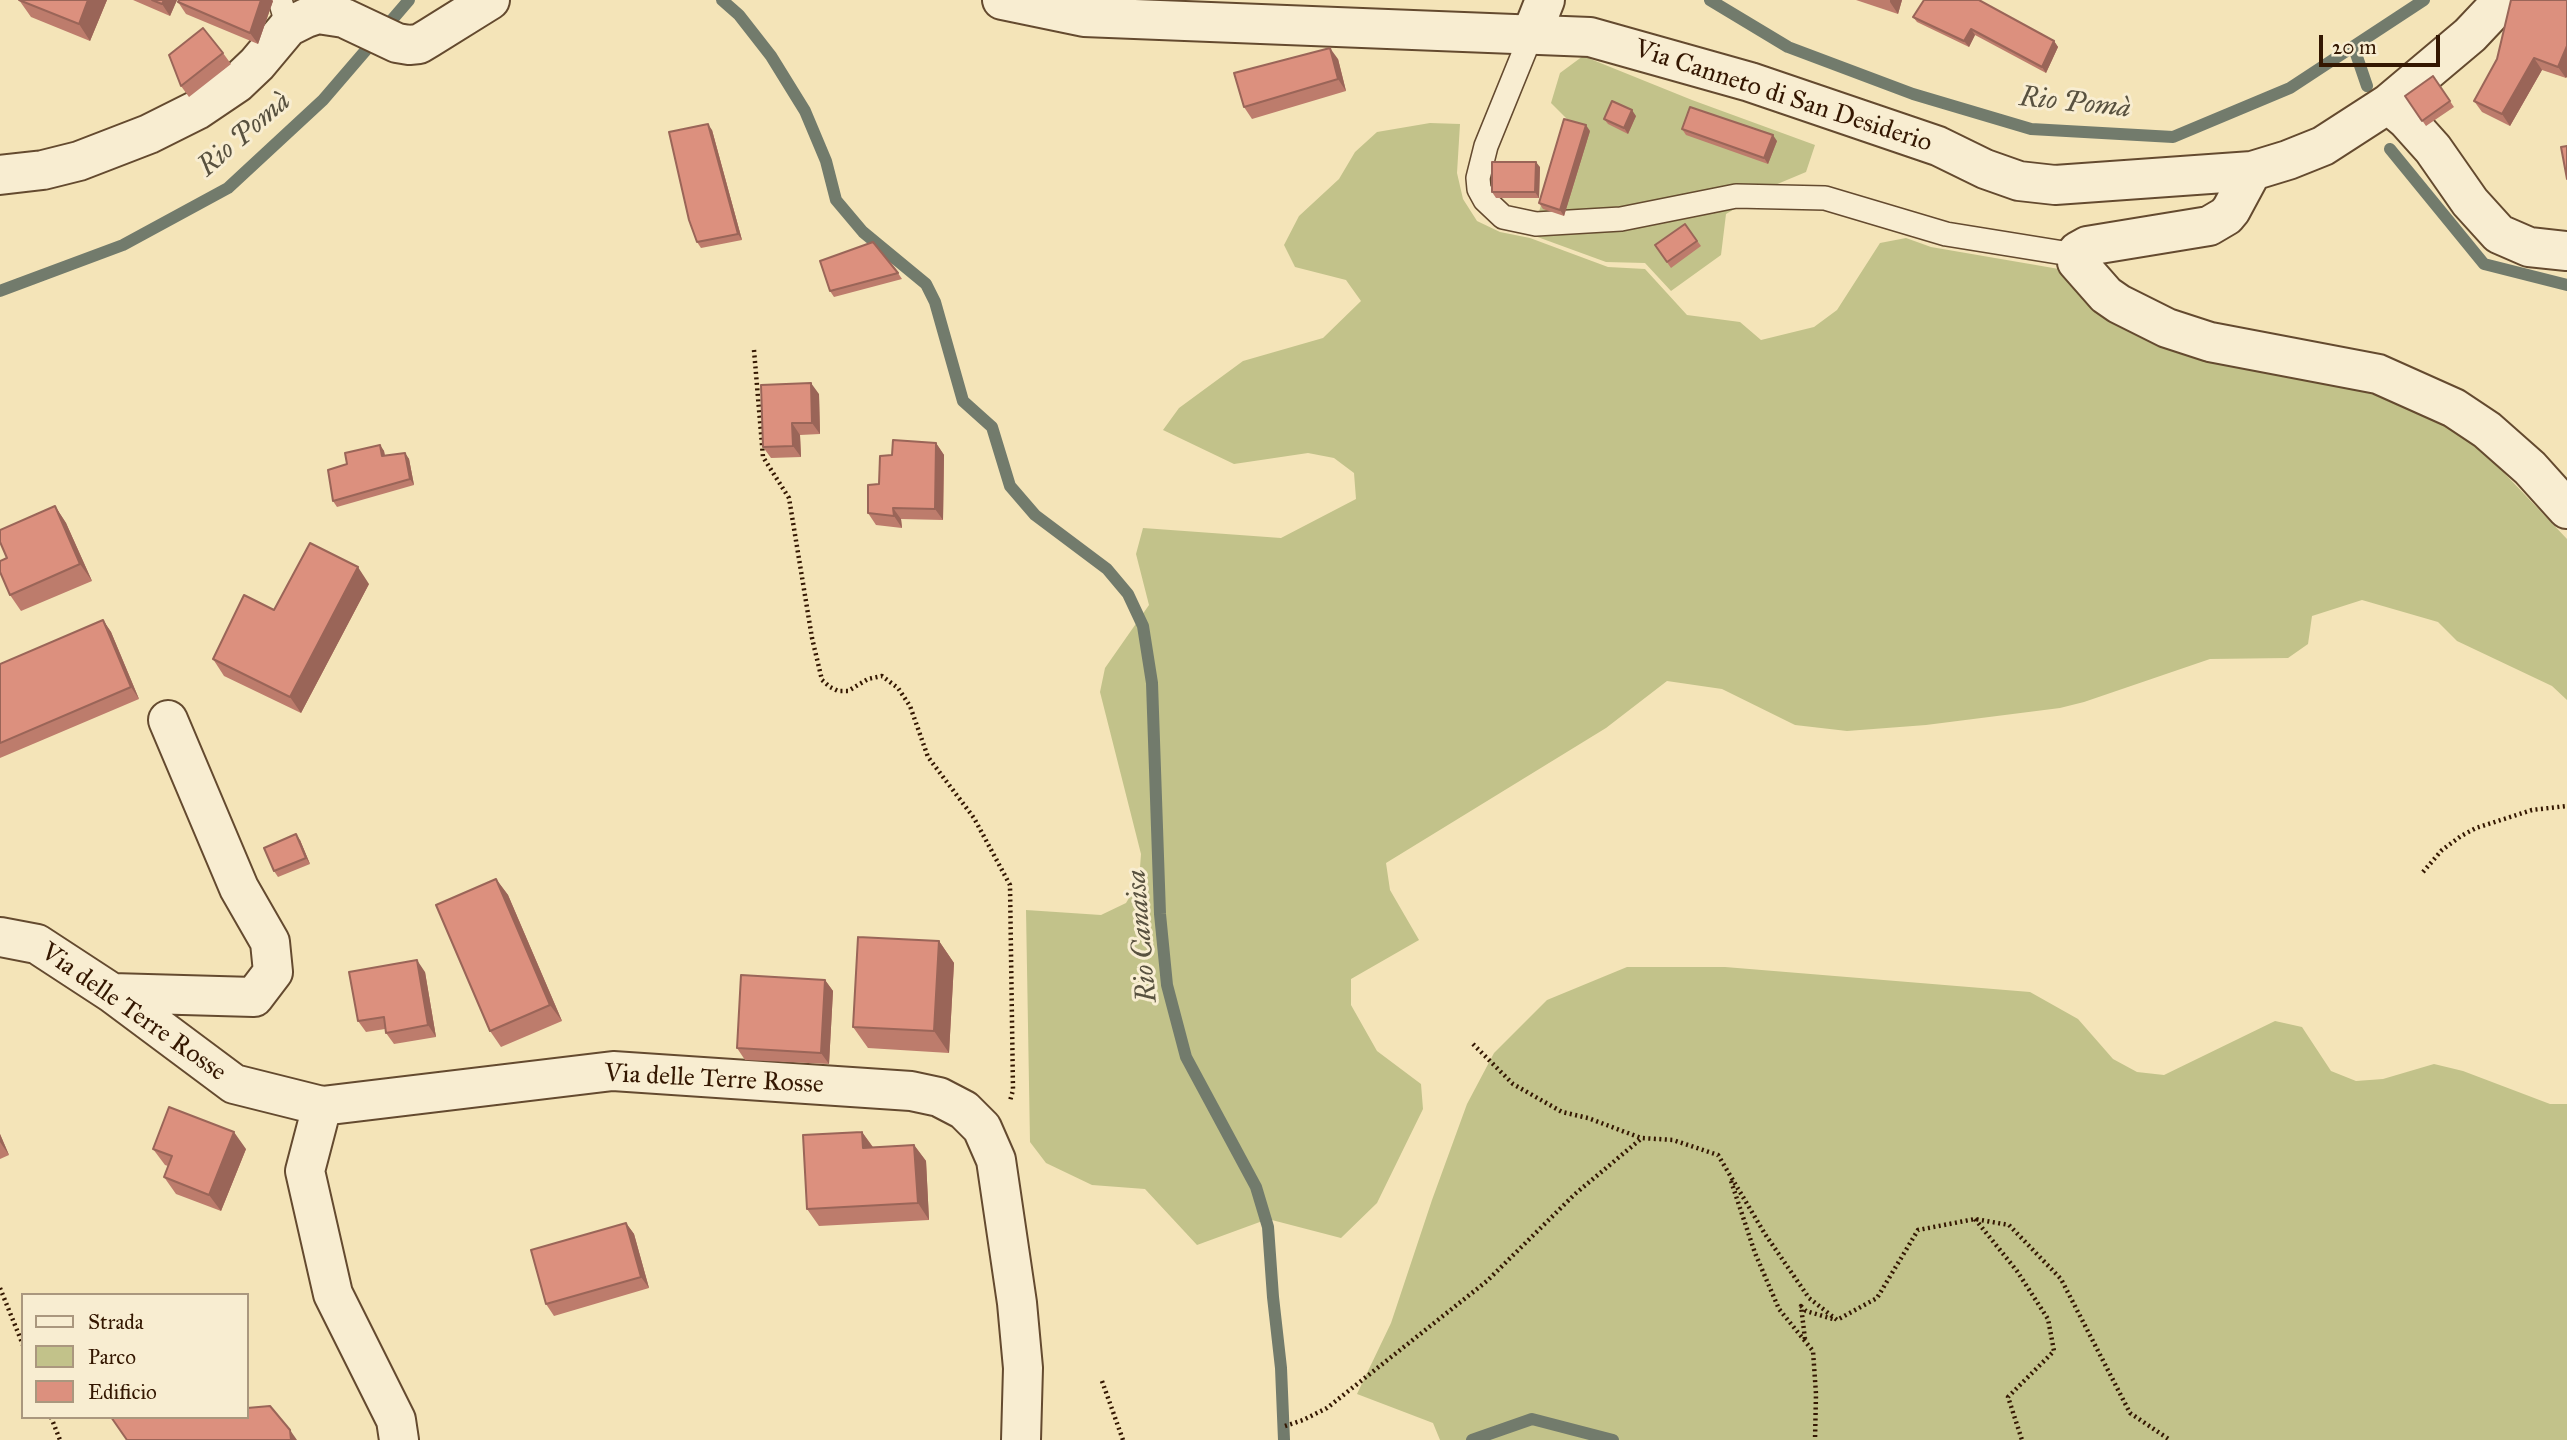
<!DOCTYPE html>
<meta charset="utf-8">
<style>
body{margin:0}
#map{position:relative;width:2567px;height:1440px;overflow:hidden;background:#f4e4b8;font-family:"IM FELL Great Primer",serif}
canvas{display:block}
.legend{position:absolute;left:21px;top:1293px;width:228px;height:126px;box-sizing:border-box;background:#f8edd1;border:2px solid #aa977e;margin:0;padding:9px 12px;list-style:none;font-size:21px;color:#341701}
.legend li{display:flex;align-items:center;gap:14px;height:35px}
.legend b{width:35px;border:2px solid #aa977e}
.scale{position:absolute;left:2319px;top:35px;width:121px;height:32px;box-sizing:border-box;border:4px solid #341701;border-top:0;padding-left:9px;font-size:21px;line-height:24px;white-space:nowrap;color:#341701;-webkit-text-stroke:5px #f8edd1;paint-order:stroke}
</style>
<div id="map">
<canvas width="2567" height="1440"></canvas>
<ul class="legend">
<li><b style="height:9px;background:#f8edd1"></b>Strada</li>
<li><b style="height:19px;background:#c2c28a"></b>Parco</li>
<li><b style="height:19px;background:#dc907e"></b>Edificio</li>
</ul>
<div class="scale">20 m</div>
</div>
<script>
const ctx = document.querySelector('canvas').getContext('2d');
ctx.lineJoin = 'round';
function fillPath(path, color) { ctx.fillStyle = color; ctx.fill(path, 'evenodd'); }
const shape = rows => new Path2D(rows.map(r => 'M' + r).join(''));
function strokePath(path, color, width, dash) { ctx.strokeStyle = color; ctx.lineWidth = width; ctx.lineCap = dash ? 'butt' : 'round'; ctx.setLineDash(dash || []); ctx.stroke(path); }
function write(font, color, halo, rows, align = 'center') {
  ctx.font = font + ' "IM FELL Great Primer",serif'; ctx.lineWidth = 6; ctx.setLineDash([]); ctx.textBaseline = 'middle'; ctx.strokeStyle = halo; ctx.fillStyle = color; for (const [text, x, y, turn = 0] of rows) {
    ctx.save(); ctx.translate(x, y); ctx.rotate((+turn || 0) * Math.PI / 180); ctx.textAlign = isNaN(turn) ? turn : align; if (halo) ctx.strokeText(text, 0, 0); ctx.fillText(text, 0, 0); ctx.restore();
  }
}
const green = shape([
 [1583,56,1692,100,1815,145,1806,172,1775,185,1726,214,1721,255,1671,291,1645,263,1606,262,1532,235,1567,119,1551,103,1560,73],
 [1430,123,1460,124,1457,173,1463,199,1477,221,1500,232,1530,238,1608,267,1645,269,1687,315,1740,322,1761,340,1814,327,1837,310,1880,243,1906,238,1931,247,2059,269,2376,390,2467,434,2567,539,2567,700,2552,686,2457,641,2438,622,2362,600,2312,616,2308,644,2288,658,2210,659,2084,702,2060,708,1926,725,1847,731,1795,725,1722,689,1667,681,1606,728,1386,863,1390,890,1419,940,1351,979,1351,1005,1377,1051,1421,1084,1423,1109,1377,1203,1341,1238,1268,1219,1197,1245,1145,1189,1092,1185,1046,1163,1030,1142,1026,910,1101,915,1126,903,1139,881,1141,854,1100,692,1105,668,1149,605,1136,554,1143,528,1281,538,1356,499,1354,473,1334,458,1308,453,1234,464,1163,430,1179,408,1243,361,1323,338,1361,301,1346,280,1295,267,1284,245,1299,216,1339,179,1355,152,1377,132],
 [1627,967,1725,967,2030,992,2078,1019,2113,1059,2137,1072,2164,1075,2275,1021,2302,1027,2331,1071,2356,1081,2383,1079,2434,1064,2463,1071,2550,1104,2567,1104,2567,1440,1440,1440,1433,1423,1357,1394,1391,1323,1432,1200,1467,1104,1494,1053,1547,1000]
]);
const stream = shape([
 [722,0,739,15,771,56,805,111,826,161,836,200,863,232,926,284,935,302,963,401,992,427,1010,486,1035,515,1107,569,1128,594,1143,626,1152,683,1160,914,1167,985,1186,1057,1256,1187,1268,1227,1273,1297,1281,1368,1284,1440],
 [1710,0,1788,47,1913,94,2031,129,2173,137,2290,88,2424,0],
 [2354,48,2367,86],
 [2390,149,2484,264,2567,285],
 [0,291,123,245,228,188,323,100,409,0],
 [1472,1440,1532,1419,1613,1440]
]);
const path = shape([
 [754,350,763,457,789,498,812,638,822,680,830,687,838,691,848,691,868,679,882,676,898,688,910,706,928,757,974,818,1010,885,1013,1090,1010,1101],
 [2423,872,2442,850,2461,836,2476,828,2532,810,2567,806],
 [1473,1044,1513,1084,1562,1112,1588,1118,1641,1138],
 [1731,1181,1755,1253,1779,1309,1813,1351,1816,1394,1815,1440],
 [1975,1219,2017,1271,2048,1319,2054,1351,2008,1397,2022,1440],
 [0,1288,23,1345],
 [1805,1339,1801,1306,1806,1311,1833,1319],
 [1102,1381,1123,1440],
 [51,1417,60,1440],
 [1285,1426,1303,1420,1327,1408,1487,1281,1575,1194,1642,1138,1673,1140,1718,1155,1765,1234,1809,1298,1837,1320,1877,1298,1918,1230,1975,1219,2009,1225,2061,1279,2130,1413,2170,1440]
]);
const service = shape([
 [280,0,288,27],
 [1532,33,1486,146,1478,178,1479,189,1485,200,1503,217,1536,224,1621,219,1736,196,1825,198,1946,234,2076,255]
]);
const minor = shape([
 [1002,0,1084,17,1590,37,1750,82,1938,146,1985,169,2019,181,2055,185,2252,171,2288,160,2323,146,2388,104,2470,35,2503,0],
 [1532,33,1545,0],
 [2388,104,2407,120,2433,149,2470,202,2499,234,2529,247,2567,251],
 [2252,171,2231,210,2226,216,2209,226,2087,246,2078,251,2077,262,2106,295,2119,304,2167,328,2210,342,2378,374,2454,408,2487,430,2530,468,2567,509],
 [0,175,43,170,79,161,149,134,197,110,237,83,257,64,288,27,306,18,318,14,344,18,397,43,409,45,419,44,429,38,490,0],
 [0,937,37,944,112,993,234,1084,322,1106,613,1071,911,1091,939,1097,964,1110,982,1128,996,1160,1017,1303,1023,1368,1021,1440],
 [112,993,254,997,273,972,270,942,239,888,168,720],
 [322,1106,305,1171,333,1294,396,1420,399,1440]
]);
const wall = shape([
 [19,0,107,0,90,41,31,17],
 [133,0,177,0,170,16],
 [179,0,272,0,273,1,258,44,186,14,178,2],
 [1856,0,1902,0,1898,14],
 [2567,0,2566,78,2542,70,2510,126,2482,112,2474,101,2497,59],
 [1913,17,2054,41,2058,47,2046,73,1975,35,1969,47,1917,22],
 [223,53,231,64,189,97,181,86],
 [1338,59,1346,91,1252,119,1244,107],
 [2433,76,2454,107,2426,126,2405,96],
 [1636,116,1628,134,1608,124,1604,119],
 [1682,129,1777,141,1768,164,1686,135],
 [712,130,742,240,701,248,697,242],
 [1590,131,1564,216,1543,209,1539,203],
 [1540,167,1539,198,1496,198,1492,192],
 [1685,224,1701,246,1671,268,1655,245],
 [898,273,902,279,834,297,830,291],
 [819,394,820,434,800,435,801,457,771,458,763,447],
 [936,443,944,455,943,520,901,519,902,528,876,525,868,513,879,484,892,455],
 [380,445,384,451,385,456,405,453,409,459,414,485,337,507,333,501,347,464],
 [55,506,66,523,92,581,21,611,10,595,7,558],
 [369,584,301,713,224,676,213,659,274,610],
 [103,620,111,632,139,699,0,758,0,664],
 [300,840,310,864,278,877,274,871],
 [496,879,508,895,562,1021,501,1047,490,1031],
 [939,941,954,963,949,1053,868,1048,853,1027],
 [425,972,436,1037,394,1044,386,1033,385,1029,366,1032,358,1021],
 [825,980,833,991,829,1064,745,1060,737,1048],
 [862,1132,873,1147,914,1145,926,1161,929,1220,819,1226,807,1209],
 [0,1134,9,1155,0,1159],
 [153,1149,246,1149,221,1211,176,1194,164,1177,168,1166,165,1165],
 [626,1223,634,1234,649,1288,554,1316,546,1304]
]);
const shadedWall = shape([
 [88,0,107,0,90,41,79,24],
 [164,0,177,0,170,16,162,4],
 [261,0,272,0,273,1,258,44,250,33],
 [1890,0,1902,0,1898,14,1890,2],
 [1971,29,1975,35,1969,47,1964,41],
 [2054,41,2058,47,2046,73,2042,67],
 [2567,46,2567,77,2566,78,2558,67],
 [1330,48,1338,59,1346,91,1338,79],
 [2534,58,2542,70,2510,126,2502,114],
 [1632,110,1636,116,1628,134,1624,128],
 [708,124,712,130,742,240,738,234],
 [1586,125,1590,131,1564,216,1560,210],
 [1773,135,1777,141,1768,164,1764,158],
 [1536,162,1540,167,1539,198,1535,192],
 [811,383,819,394,820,434,812,423],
 [792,423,800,435,801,457,793,446],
 [936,443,944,455,943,520,935,509],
 [380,445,384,451,386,462,382,456],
 [405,453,409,459,414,485,410,479],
 [55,506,66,523,92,581,80,564],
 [893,508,901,519,902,528,894,516],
 [358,567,369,584,301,713,290,697],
 [103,620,111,632,139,699,131,687],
 [296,834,300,840,310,864,306,858],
 [496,879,508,895,562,1021,550,1005],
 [939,941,954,963,949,1053,934,1031],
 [417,960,425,972,436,1037,428,1025],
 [825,980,833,991,829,1064,821,1053],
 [234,1132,246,1149,221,1211,209,1195],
 [862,1132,874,1149,863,1148],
 [0,1134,9,1155,0,1142],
 [914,1145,926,1161,929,1220,918,1203],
 [626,1223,634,1234,649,1288,641,1277],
 [290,1430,297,1440,291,1440]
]);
const building = shape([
 [19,0,88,0,79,24,19,0],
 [152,0,164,0,162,4,152,0],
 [179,0,261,0,250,33,178,2,179,0],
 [1924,0,1979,0,2054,41,2042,67,1971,29,1964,41,1913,17,1924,0],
 [2511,0,2567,0,2567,46,2558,67,2534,58,2502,114,2474,101,2497,59,2511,0],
 [203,28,223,53,181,86,169,55,203,28],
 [1330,48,1338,79,1244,107,1234,73,1330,48],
 [2433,76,2450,101,2422,121,2405,96,2433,76],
 [1612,101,1632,110,1624,128,1604,119,1612,101],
 [1690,107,1773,135,1764,158,1682,129,1690,107],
 [1564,119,1586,125,1560,210,1539,203,1564,119],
 [708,124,738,234,697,242,689,220,669,132,708,124],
 [2567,146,2567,179,2561,147,2567,146],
 [1492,162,1536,162,1535,192,1492,192,1492,162],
 [1685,224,1697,241,1667,262,1655,245,1685,224],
 [873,242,898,273,830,291,820,261,873,242],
 [811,383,812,423,792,423,793,446,763,447,761,385,811,383],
 [893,440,936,443,935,509,893,508,894,516,868,513,868,485,879,484,880,456,892,455,893,440],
 [380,445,382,456,405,453,410,479,333,501,328,470,347,464,345,453,380,445],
 [55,506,80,564,10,595,0,572,0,561,7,558,0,542,0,530,55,506],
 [310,543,358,567,290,697,213,659,244,595,274,610,310,543],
 [103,620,131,687,0,743,0,664,103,620],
 [296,834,306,858,274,871,264,848,296,834],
 [496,879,550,1005,490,1031,436,905,496,879],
 [858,937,939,941,934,1031,853,1027,858,937],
 [417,960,428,1025,386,1033,384,1017,358,1021,349,972,417,960],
 [741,975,825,980,821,1053,737,1048,741,975],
 [169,1107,234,1132,209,1195,164,1177,172,1156,153,1149,169,1107],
 [862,1132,863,1148,914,1145,918,1203,807,1209,803,1135,862,1132],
 [626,1223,641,1277,546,1304,531,1250,626,1223],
 [270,1406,290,1430,291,1440,127,1440,111,1417,247,1417,247,1408,270,1406]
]);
const streetNames = [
 ["Via Canneto di San Desiderio",1783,97,18],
 ["Via delle Terre Rosse",133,1013,35],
 ["Via delle Terre Rosse",714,1080,3]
];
const waterNames = [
 ["Rio Pomà",2075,104,6],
 ["Rio Pomà",245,135,-41],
 ["Rio Canaisa",1143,936,-95]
];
fillPath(green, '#c2c28a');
strokePath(stream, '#727b6c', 12);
strokePath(service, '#644a2f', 26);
strokePath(minor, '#644a2f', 42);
strokePath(path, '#341701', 4.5, [2, 3.5]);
strokePath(service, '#f8edd1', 23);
strokePath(minor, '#f8edd1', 38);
fillPath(wall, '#bd7c6c');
fillPath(shadedWall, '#9a6558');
fillPath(building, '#dc907e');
strokePath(building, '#9a6558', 2);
write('26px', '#341701', '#f8edd1', streetNames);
write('italic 28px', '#58513f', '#f8edd1', waterNames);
</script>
